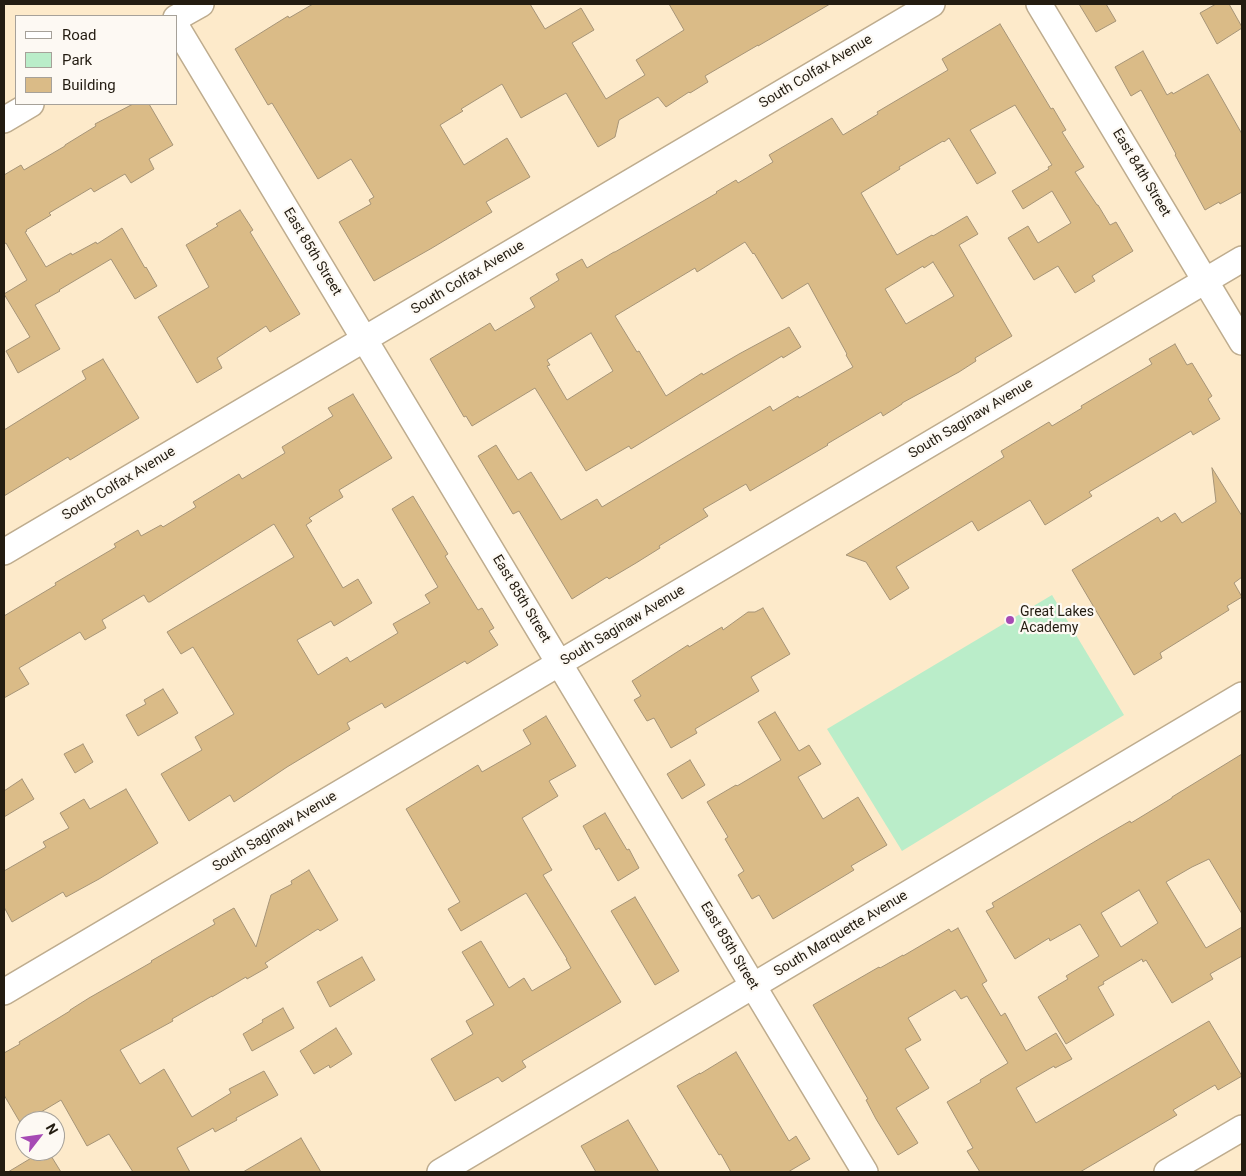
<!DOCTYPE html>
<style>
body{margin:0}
#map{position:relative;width:1246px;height:1176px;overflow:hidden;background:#fdeaca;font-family:Roboto,sans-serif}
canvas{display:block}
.frame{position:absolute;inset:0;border:5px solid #231c11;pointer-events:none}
.legend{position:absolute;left:15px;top:15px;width:162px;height:90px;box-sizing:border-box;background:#fdf9f3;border:1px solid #a6a199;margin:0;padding:6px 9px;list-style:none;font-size:15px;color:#231c11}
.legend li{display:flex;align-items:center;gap:10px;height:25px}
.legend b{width:25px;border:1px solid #a6a199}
.north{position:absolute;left:15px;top:1111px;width:50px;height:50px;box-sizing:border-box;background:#fdf9f3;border:1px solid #a6a199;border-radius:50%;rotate:60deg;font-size:14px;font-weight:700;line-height:20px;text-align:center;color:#231c11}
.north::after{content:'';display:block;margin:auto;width:18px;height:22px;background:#a64ab4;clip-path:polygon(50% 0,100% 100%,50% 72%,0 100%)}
</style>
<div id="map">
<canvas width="1246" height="1176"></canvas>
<div class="frame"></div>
<ul class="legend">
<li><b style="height:6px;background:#fff"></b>Road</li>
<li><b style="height:14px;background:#baedc9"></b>Park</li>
<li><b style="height:14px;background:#dabb87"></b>Building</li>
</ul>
<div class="north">N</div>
</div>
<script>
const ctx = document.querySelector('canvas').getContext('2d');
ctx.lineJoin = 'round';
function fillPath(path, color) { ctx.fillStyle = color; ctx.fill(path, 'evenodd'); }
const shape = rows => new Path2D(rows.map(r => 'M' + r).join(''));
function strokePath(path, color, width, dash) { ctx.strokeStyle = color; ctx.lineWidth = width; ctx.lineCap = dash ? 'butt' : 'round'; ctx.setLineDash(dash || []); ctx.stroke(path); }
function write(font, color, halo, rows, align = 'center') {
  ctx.font = font + ' Roboto,sans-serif'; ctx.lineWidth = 4.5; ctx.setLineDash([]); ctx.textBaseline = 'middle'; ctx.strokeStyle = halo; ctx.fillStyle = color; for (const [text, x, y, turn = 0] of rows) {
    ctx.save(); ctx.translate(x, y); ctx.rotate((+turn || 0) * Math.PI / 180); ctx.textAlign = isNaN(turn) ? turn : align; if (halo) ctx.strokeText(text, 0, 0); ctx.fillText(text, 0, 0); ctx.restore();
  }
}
const green = shape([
 [1052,595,1124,715,902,851,827,729]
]);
const building = shape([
 [313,4,530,4,545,29,581,8,594,30,572,43,606,99,645,75,636,60,684,30,669,4,830,4,758,46,758,45,705,76,708,82,690,93,689,92,666,107,658,97,619,120,615,137,598,147,566,93,521,118,502,84,461,109,463,111,440,125,464,165,507,138,530,177,486,202,492,212,432,248,374,281,339,222,371,204,369,200,374,197,351,159,318,179,272,103,268,105,235,49,288,16,289,18,313,4],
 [1079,4,1106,4,1116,21,1096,32,1079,4],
 [1216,4,1229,4,1242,27,1242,28,1217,44,1200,13,1216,4],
 [1000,24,1051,109,1053,108,1066,130,1062,132,1084,167,1075,172,1097,205,1098,205,1110,225,1116,222,1133,251,1092,276,1095,281,1075,293,1058,266,1034,280,1008,238,1028,226,1038,243,1071,223,1052,191,1023,209,1012,191,1049,169,1048,167,1052,165,1015,105,970,130,996,173,977,184,949,138,944,142,943,141,899,167,900,169,861,193,897,255,932,235,933,236,967,216,978,234,959,245,1012,336,975,358,976,361,959,372,902,403,902,404,883,416,881,412,827,444,828,445,750,491,746,484,703,509,708,516,659,546,660,548,636,563,609,579,607,577,572,599,519,511,513,514,478,456,496,445,518,480,531,472,561,520,597,499,602,507,770,406,773,411,798,396,799,398,853,367,846,355,847,354,808,283,782,299,754,253,753,254,745,242,697,272,695,268,615,316,637,352,639,351,666,396,702,373,703,375,739,354,789,327,801,347,783,358,782,356,631,449,629,446,586,471,535,388,472,426,466,416,464,417,430,359,490,323,495,331,535,307,530,298,559,280,556,274,582,259,587,268,614,252,615,252,717,193,716,192,736,180,738,183,773,162,769,155,832,118,843,135,878,114,877,112,948,70,942,59,1000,24],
 [933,262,954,296,906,324,885,289,923,266,924,268,933,262],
 [591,333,613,371,567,400,547,366,550,365,547,360,591,333],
 [1143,51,1167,95,1172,92,1173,94,1208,74,1242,134,1242,192,1220,204,1219,202,1205,210,1175,155,1176,154,1141,90,1131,96,1115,67,1143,51],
 [133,104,149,104,173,145,149,159,154,169,131,183,125,174,94,192,91,188,49,213,51,215,26,230,27,231,25,232,46,267,71,253,72,255,96,242,97,244,122,228,145,268,146,267,157,286,135,299,111,259,59,290,60,291,35,305,60,349,18,373,6,351,30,337,4,294,27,280,6,243,4,244,4,175,21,165,24,170,65,146,65,145,96,126,95,124,133,104],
 [240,210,253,230,250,232,300,314,270,332,266,326,217,358,222,368,197,383,158,317,209,287,186,245,218,226,216,224,240,210],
 [1175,344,1187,365,1192,363,1212,396,1208,399,1220,419,1193,435,1191,431,1089,492,1092,496,1045,525,1030,500,978,531,972,521,896,567,909,588,890,600,866,562,846,555,1004,457,1001,451,1049,422,1052,426,1082,408,1081,406,1152,364,1149,359,1175,344],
 [103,359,139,418,70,460,68,457,4,496,4,430,86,379,82,371,103,359],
 [353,394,392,458,339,490,343,497,309,518,312,521,306,525,343,588,358,579,372,603,334,626,331,621,297,640,318,675,347,657,350,662,398,633,393,624,430,603,425,595,438,587,392,509,413,496,448,554,445,556,478,610,482,608,494,628,489,631,498,645,467,664,465,661,385,708,382,703,347,723,350,729,287,767,257,787,234,802,230,795,189,821,161,774,202,750,195,737,234,714,193,647,181,654,167,632,294,557,274,524,150,602,148,602,144,595,102,620,106,628,85,640,80,632,19,668,29,684,4,698,4,616,56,585,55,583,116,547,114,544,138,530,141,536,161,525,163,527,196,507,193,502,239,474,242,479,285,453,282,447,333,416,328,408,353,394],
 [1212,468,1242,516,1242,577,1234,583,1242,597,1227,606,1229,610,1160,653,1162,658,1134,675,1072,570,1158,517,1161,522,1175,513,1182,523,1216,502,1212,468],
 [763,608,790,654,751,677,759,691,695,729,697,733,671,748,654,718,647,721,634,700,641,696,632,681,688,645,689,647,722,627,723,630,748,612,755,612,763,608],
 [163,689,178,713,138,736,126,715,146,704,144,700,163,689],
 [775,712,799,751,809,745,821,764,798,777,823,819,858,797,887,845,851,866,854,870,773,919,759,895,752,899,738,875,744,871,725,839,728,837,707,802,736,785,737,786,781,760,758,722,775,712],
 [546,716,576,766,549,781,558,796,522,818,552,870,543,875,621,1002,522,1061,526,1067,502,1082,498,1077,455,1101,431,1059,473,1034,466,1021,494,1005,462,952,481,941,509,988,524,978,532,991,571,968,566,959,567,959,526,893,461,931,448,909,460,902,406,809,478,765,482,772,531,744,523,730,546,716],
 [83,744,93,762,75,773,64,754,83,744],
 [1242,754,1242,914,1209,859,1192,867,1166,882,1206,948,1242,927,1242,956,1210,974,1213,979,1172,1003,1146,960,1143,962,1142,959,1103,982,1104,984,1098,987,1114,1015,1066,1044,1038,997,1068,979,1066,976,1099,956,1080,924,1050,941,1049,938,1015,959,986,911,994,907,992,903,1099,839,1130,821,1131,823,1172,798,1172,797,1242,754],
 [1139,890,1158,923,1121,947,1101,913,1139,890],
 [690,760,705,785,682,799,667,774,690,760],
 [22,779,34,799,4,817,4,791,22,779],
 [126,789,158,843,99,879,66,897,63,892,12,922,4,907,4,871,46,847,43,842,69,828,60,813,84,799,90,809,126,789],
 [605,813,627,850,629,849,639,868,618,881,599,848,596,850,583,826,605,813],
 [309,870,338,920,320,931,318,929,265,963,268,967,247,979,246,977,212,997,212,996,172,1019,173,1021,120,1050,140,1084,164,1069,192,1117,231,1093,229,1089,264,1071,278,1095,236,1118,237,1120,215,1132,213,1128,177,1148,190,1172,133,1172,109,1134,87,1146,61,1100,21,1124,4,1095,4,1053,20,1044,19,1042,70,1011,70,1010,89,998,152,962,151,961,215,924,213,920,234,908,256,947,271,895,292,884,291,881,309,870],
 [635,897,679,971,655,985,611,911,635,897],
 [958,928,987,981,982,984,1001,1016,1005,1013,1026,1051,1056,1033,1072,1059,1055,1068,1054,1066,1016,1088,1036,1123,1209,1021,1242,1076,1218,1090,1215,1085,1173,1110,1177,1115,1080,1172,980,1172,967,1151,973,1148,947,1102,981,1082,980,1080,1008,1063,967,996,961,999,955,990,908,1018,921,1040,905,1049,929,1088,896,1108,918,1143,898,1155,876,1119,866,1100,868,1099,813,1005,879,967,880,968,903,955,903,956,949,929,951,932,958,928],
 [362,957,375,980,330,1007,317,982,362,957],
 [283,1008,294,1028,252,1051,243,1034,263,1022,262,1020,283,1008],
 [336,1028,352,1054,330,1068,329,1065,314,1074,300,1051,336,1028],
 [736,1052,789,1141,796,1136,810,1159,788,1172,731,1172,721,1154,719,1155,677,1086,700,1073,700,1074,736,1052],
 [628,1120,659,1172,596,1172,581,1146,628,1120],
 [301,1138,321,1172,243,1172,301,1138],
 [43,1151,48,1151,61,1172,8,1172,43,1151]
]);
const minor = shape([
 [1039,4,1242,342],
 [176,18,201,4],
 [176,26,865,1172],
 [4,120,31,104],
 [4,552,932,4],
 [4,992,1242,259],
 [440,1172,1242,695],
 [1167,1172,1242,1128]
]);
const markers = [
 [1010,620,5,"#a64ab4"]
];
const streetNames = [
 ["South Colfax Avenue",816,72,-31],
 ["East 84th Street",1141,173,59],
 ["East 85th Street",312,252,59],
 ["South Colfax Avenue",468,278,-31],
 ["South Saginaw Avenue",971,419,-31],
 ["South Colfax Avenue",119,484,-31],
 ["East 85th Street",521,599,59],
 ["South Saginaw Avenue",623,626,-31],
 ["South Saginaw Avenue",275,832,-31],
 ["South Marquette Avenue",841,934,-31],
 ["East 85th Street",729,946,59]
];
const poiNames = [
 ["Great Lakes",1020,612],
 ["Academy",1020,628]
];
fillPath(green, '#baedc9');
fillPath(building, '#dabb87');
strokePath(building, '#a69477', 1);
strokePath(minor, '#beac8e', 28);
strokePath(minor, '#fff', 25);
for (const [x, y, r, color] of markers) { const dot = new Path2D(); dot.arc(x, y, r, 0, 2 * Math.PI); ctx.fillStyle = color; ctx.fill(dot); strokePath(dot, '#fdf9f3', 2); }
write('14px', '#231c11', '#fdf9f3', streetNames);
write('14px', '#231c11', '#fdf9f3', poiNames, 'left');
</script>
